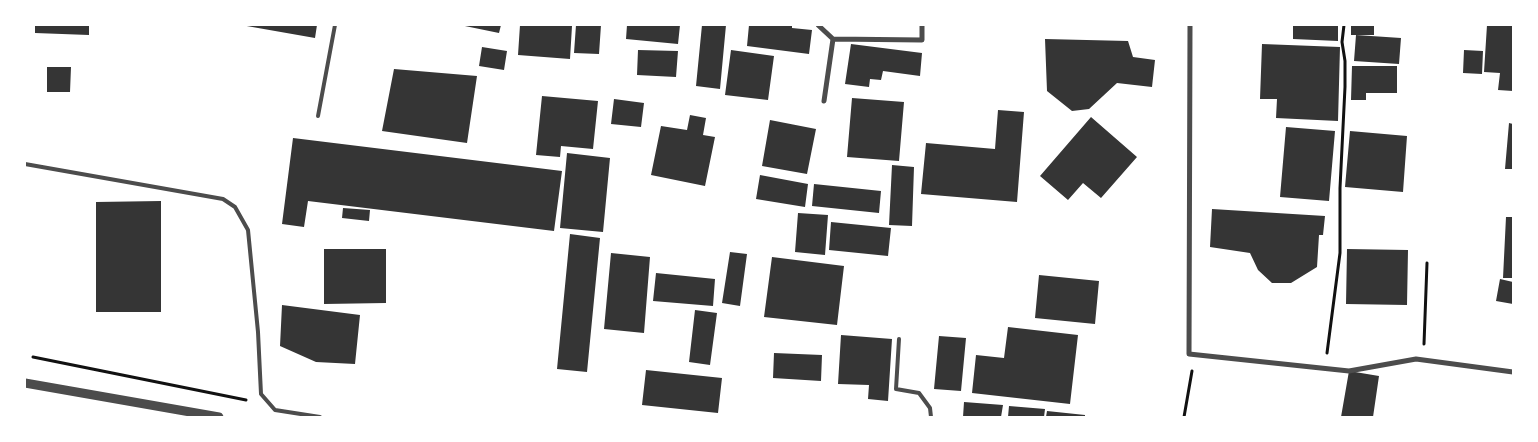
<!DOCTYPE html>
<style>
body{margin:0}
#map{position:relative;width:1538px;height:442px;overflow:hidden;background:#fff;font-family:Lato,sans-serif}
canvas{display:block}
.frame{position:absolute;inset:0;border:26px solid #fff;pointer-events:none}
</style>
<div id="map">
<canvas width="1538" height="442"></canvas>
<div class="frame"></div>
</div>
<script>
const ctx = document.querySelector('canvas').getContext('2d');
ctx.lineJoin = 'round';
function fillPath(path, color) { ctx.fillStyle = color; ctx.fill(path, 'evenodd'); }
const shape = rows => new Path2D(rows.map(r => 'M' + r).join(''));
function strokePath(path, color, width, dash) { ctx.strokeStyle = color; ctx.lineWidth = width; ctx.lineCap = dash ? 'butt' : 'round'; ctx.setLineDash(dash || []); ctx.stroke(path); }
const building = shape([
 [35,25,89,25,89,35,35,33],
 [241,25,317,25,315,38],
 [460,25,501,25,499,33],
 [520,25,572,26,570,59,518,55],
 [576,25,601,25,599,54,574,53],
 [627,25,680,25,678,44,626,39],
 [702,25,726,25,720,89,696,86],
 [749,25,792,25,792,28,812,30,809,54,747,46],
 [1293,25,1338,25,1338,41,1293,39],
 [1351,25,1374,25,1374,35,1351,35],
 [1487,25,1513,25,1513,91,1498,90,1500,73,1484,72],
 [1356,35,1401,38,1399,64,1354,61],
 [1045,39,1128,41,1133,57,1155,60,1152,87,1117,83,1089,109,1072,111,1047,91],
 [851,44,922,53,920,76,883,71,881,80,870,79,869,87,845,84],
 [1262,44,1340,47,1338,121,1276,118,1277,99,1260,99],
 [482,47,507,51,504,70,479,66],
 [638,50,678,51,676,77,637,75],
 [731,50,774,56,768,100,725,95],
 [1464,50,1483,51,1482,74,1463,73],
 [1352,66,1397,66,1397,93,1366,93,1366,100,1351,100],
 [47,67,71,67,70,92,47,92],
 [394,69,477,76,467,143,382,131],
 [542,96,598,101,593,149,561,146,560,157,536,155],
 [852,98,904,102,899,161,847,157],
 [614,99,644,103,641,127,611,124],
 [998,110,1024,112,1017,202,921,194,926,143,995,149],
 [690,115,706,118,703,135,715,137,705,186,651,175,661,126,687,130],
 [1091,117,1137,157,1101,198,1083,183,1068,200,1040,176],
 [770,120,816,129,807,174,762,166],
 [1509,123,1513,124,1513,169,1505,169],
 [1286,127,1335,131,1329,201,1280,197],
 [1350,131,1407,136,1403,192,1345,187],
 [293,138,562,171,554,231,308,201,304,227,282,224],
 [567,153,610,158,603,232,560,228],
 [892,165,914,167,912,226,889,225],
 [760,175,808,184,805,207,756,199],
 [814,184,881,191,879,213,812,206],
 [161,201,161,312,96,312,96,202],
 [343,208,370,210,369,221,342,218],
 [1212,209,1325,216,1323,235,1319,235,1317,267,1291,283,1272,283,1258,270,1250,253,1210,247],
 [798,213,828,215,825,255,795,252],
 [1506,217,1513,217,1513,278,1503,278],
 [831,222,891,228,888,256,829,250],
 [570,234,600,238,587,372,557,369],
 [324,249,386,249,386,303,324,304],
 [1347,249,1408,250,1407,305,1346,304],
 [730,252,747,254,740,306,722,303],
 [611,253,650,257,644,333,604,329],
 [772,257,844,266,837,325,764,317],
 [656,273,715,279,713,306,653,301],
 [1039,275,1099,281,1095,324,1035,318],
 [1500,279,1513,282,1513,304,1496,301],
 [282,305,360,315,355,364,316,362,280,346],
 [695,310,717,313,710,365,689,362],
 [1008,327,1078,335,1070,404,972,393,976,355,1004,358],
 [841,335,892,339,888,401,868,399,869,385,838,384],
 [939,336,966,338,961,391,934,389],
 [774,353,822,355,821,381,773,378],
 [646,370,722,378,718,413,642,405],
 [1349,371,1379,376,1373,417,1341,417],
 [964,402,1003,405,1001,417,963,417],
 [1009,406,1045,409,1044,417,1008,417],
 [1047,411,1085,415,1085,417,1046,417]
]);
const path = shape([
 [1424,344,1427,263],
 [1327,353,1340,253,1340,188,1345,87,1345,61,1342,42,1344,25],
 [33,357,246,400],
 [1184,417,1192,371]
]);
const service = shape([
 [318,116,335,25],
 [25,164,223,199,235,207,248,230,258,332,261,394,275,410,320,417],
 [899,339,896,389,919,393,930,408,931,417]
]);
const minor = shape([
 [818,25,833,39,922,40,922,25],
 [1190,25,1189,354,1349,371,1416,359,1513,372],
 [824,101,833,39]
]);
const tertiary = shape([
 [25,383,219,417]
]);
fillPath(building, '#353535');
strokePath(path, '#111', 3);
strokePath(service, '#4c4c4c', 4);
strokePath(minor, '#4c4c4c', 5);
strokePath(tertiary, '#4c4c4c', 9);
</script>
